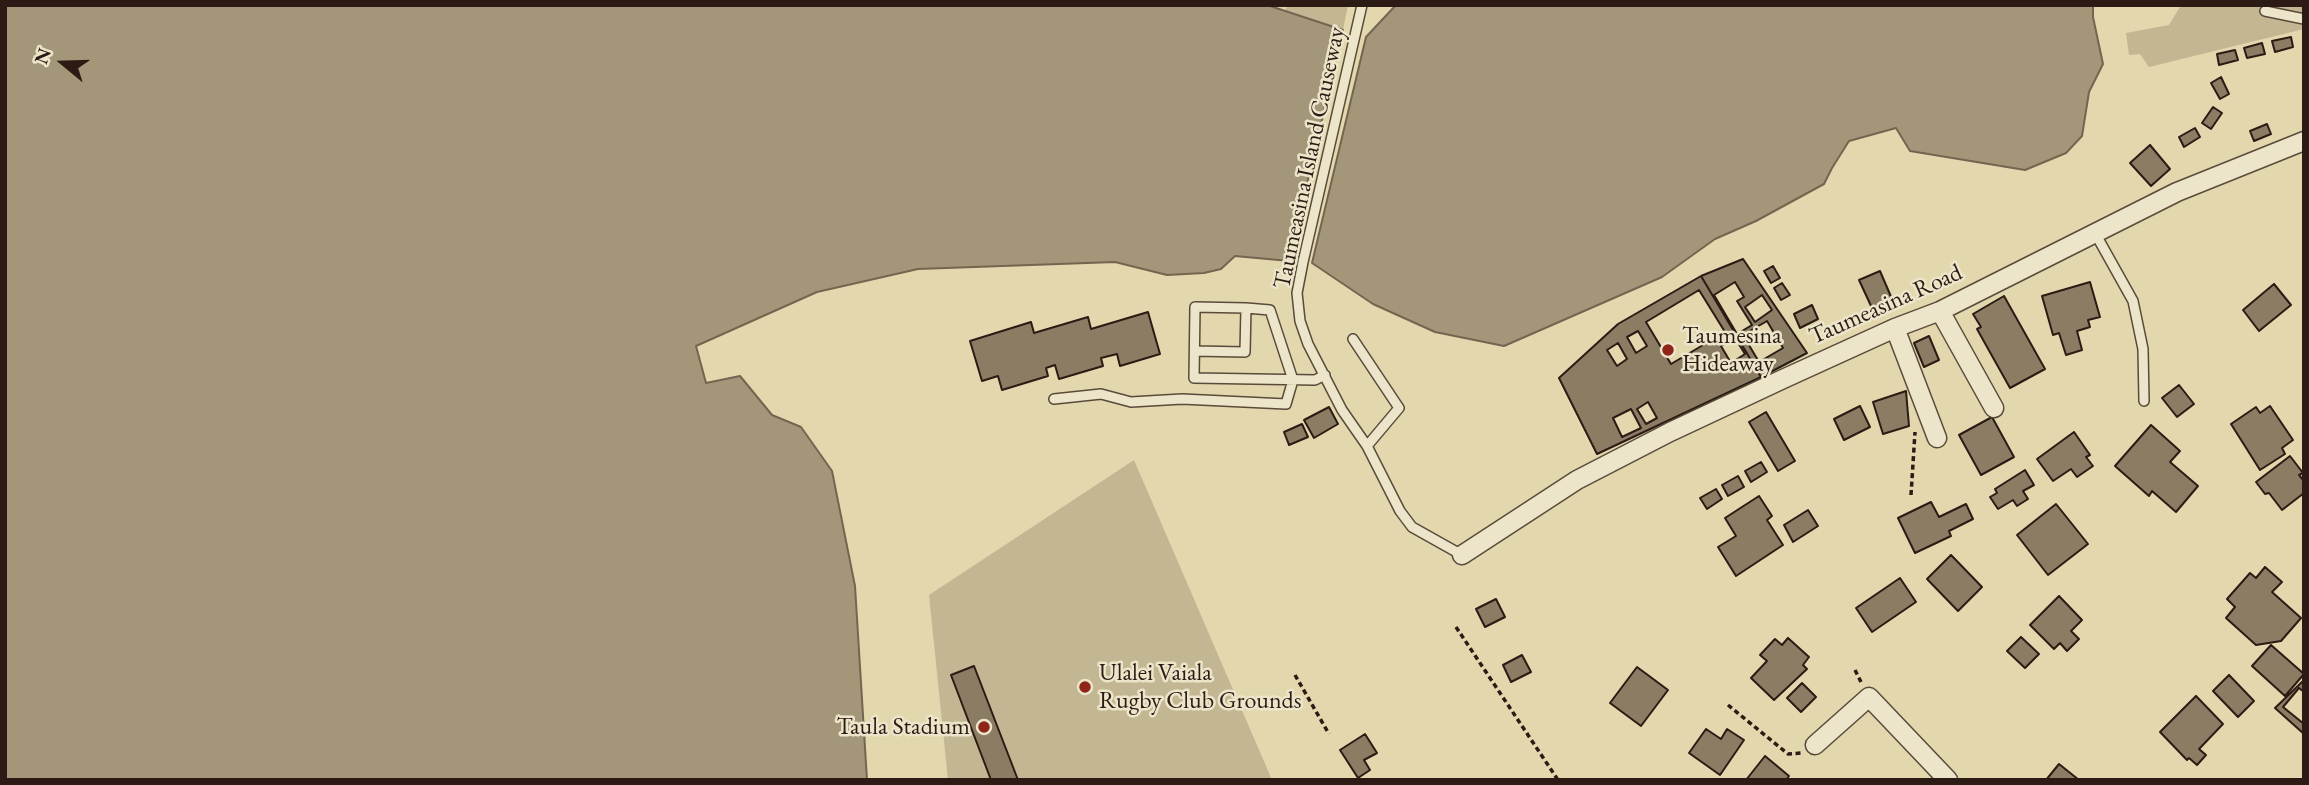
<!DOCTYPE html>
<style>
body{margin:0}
#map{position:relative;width:2309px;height:785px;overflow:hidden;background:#e2d7ad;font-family:"EB Garamond",serif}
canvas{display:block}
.frame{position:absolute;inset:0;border:7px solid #2c1b14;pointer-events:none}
.north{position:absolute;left:28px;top:28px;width:70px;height:70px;-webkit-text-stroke:5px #ece5ca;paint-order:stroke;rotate:289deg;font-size:19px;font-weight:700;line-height:28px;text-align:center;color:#2c1b14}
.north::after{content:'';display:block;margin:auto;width:24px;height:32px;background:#2c1b14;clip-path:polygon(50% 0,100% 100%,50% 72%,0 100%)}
</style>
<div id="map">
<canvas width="2309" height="785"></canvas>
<div class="frame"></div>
<div class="north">N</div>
</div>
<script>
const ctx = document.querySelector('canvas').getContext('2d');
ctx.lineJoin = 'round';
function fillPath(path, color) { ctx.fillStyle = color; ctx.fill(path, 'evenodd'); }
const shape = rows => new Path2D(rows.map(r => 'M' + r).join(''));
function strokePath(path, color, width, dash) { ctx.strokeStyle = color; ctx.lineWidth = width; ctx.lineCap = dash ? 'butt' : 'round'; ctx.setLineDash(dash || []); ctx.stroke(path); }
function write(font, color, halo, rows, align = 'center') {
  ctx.font = font + ' "EB Garamond",serif'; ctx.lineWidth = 5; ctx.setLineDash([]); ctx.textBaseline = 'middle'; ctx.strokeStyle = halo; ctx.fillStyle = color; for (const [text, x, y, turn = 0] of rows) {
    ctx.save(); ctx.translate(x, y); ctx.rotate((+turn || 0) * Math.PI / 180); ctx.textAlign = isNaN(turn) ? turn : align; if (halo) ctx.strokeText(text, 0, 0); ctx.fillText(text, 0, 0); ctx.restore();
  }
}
const green = shape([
 [1288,5,1348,5,1343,30,1285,11],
 [2181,5,2304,5,2304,29,2149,67,2140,54,2129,55,2126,33,2169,25],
 [1134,460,1272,780,948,780,929,595]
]);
const water = shape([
 [5,5,1267,5,1343,30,1289,261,1235,256,1221,269,1204,273,1167,275,1115,262,918,269,817,292,696,346,706,383,740,376,772,415,801,427,832,471,855,586,867,780,5,780,5,5],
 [1396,5,2093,5,2093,17,2103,64,2089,92,2082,136,2066,153,2025,170,1910,151,1896,128,1849,141,1832,168,1824,184,1756,221,1715,239,1662,277,1504,346,1435,332,1373,304,1312,263,1366,37,1396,5]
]);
const building = shape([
 [2291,37,2293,47,2275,52,2272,41,2291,37],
 [2262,43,2265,54,2247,58,2244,48,2262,43],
 [2235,50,2238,60,2219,65,2217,54,2235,50],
 [2221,77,2229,94,2220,99,2211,83,2221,77],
 [2213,107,2222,113,2211,129,2202,123,2213,107],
 [2267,124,2271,134,2254,141,2250,131,2267,124],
 [2195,128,2200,137,2184,147,2179,137,2195,128],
 [2150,145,2170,169,2151,186,2130,163,2150,145],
 [1743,259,1807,353,1761,377,1701,276,1743,259],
 [1773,266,1780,278,1771,283,1764,271,1773,266],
 [1880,271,1892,299,1872,308,1859,280,1880,271],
 [1701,276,1761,377,1597,454,1559,378,1618,324,1701,276],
 [1735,282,1744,297,1737,301,1752,325,1737,334,1714,295,1735,282],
 [2090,282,2100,317,2088,320,2090,327,2077,331,2082,350,2066,355,2059,333,2053,335,2042,296,2090,282],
 [1782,283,1790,295,1781,300,1774,288,1782,283],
 [2274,284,2291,305,2259,331,2243,310,2274,284],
 [1699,290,1725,332,1671,364,1646,322,1699,290],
 [1762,295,1772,310,1755,322,1745,307,1762,295],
 [2004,296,2045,369,2010,388,1977,329,1981,327,1973,314,2004,296],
 [1812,305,1818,319,1800,328,1794,314,1812,305],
 [1148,312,1160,354,1120,366,1117,354,1101,358,1103,366,1059,379,1055,365,1046,368,1048,376,1002,390,998,376,982,381,970,341,1031,322,1034,333,1088,317,1091,329,1148,312],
 [1767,321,1783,348,1759,362,1743,335,1767,321],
 [1638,331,1647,346,1636,353,1627,337,1638,331],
 [1929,336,1939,360,1924,367,1914,343,1929,336],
 [1735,338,1745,354,1731,363,1721,346,1735,338],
 [1618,343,1627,359,1617,366,1607,350,1618,343],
 [2179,385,2194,404,2177,417,2162,398,2179,385],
 [1906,391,1909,426,1883,434,1873,402,1906,391],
 [1648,402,1657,418,1646,424,1637,409,1648,402],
 [1860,406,1870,427,1844,440,1834,419,1860,406],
 [2270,406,2293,440,2282,448,2285,454,2260,470,2231,424,2256,407,2260,413,2270,406],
 [1329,407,1338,424,1314,438,1304,420,1329,407],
 [1631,409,1641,428,1622,437,1613,418,1631,409],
 [1766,412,1795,461,1778,471,1749,422,1766,412],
 [1992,417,2014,457,1981,475,1959,435,1992,417],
 [1302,424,1308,437,1289,445,1284,432,1302,424],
 [2151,425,2180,451,2170,462,2198,486,2176,512,2152,491,2149,496,2115,466,2151,425],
 [2074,432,2090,455,2086,457,2093,466,2077,477,2071,469,2053,481,2037,459,2074,432],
 [2290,456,2303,473,2299,475,2304,481,2304,493,2282,510,2269,493,2265,494,2256,482,2290,456],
 [1761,462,1767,472,1751,482,1745,471,1761,462],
 [2025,470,2034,485,2023,491,2028,499,2017,506,2013,500,1998,509,1990,497,1997,493,1995,489,2025,470],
 [1738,476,1744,487,1728,496,1722,485,1738,476],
 [1716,489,1722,499,1707,509,1700,498,1716,489],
 [1759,496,1772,516,1767,520,1783,545,1736,576,1718,547,1736,536,1725,518,1759,496],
 [1931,502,1939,517,1966,504,1973,519,1949,531,1951,536,1915,553,1898,518,1931,502],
 [2056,504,2088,544,2048,575,2017,535,2056,504],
 [1808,510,1818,526,1793,542,1784,525,1808,510],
 [1951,555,1982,587,1958,611,1927,579,1951,555],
 [2265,567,2282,582,2272,592,2301,618,2281,641,2256,645,2226,618,2235,607,2227,599,2250,573,2256,578,2265,567],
 [1900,578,1916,602,1872,632,1856,608,1900,578],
 [2059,596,2082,620,2071,631,2079,639,2067,651,2060,643,2054,649,2030,625,2059,596],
 [1496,599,1505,617,1485,627,1476,609,1496,599],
 [2021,637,2039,654,2025,668,2007,651,2021,637],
 [1788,638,1809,657,1803,665,1807,669,1774,700,1751,678,1767,661,1760,655,1775,639,1782,645,1788,638],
 [2271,645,2304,674,2285,696,2252,666,2271,645],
 [1522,655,1531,672,1511,682,1503,665,1522,655],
 [974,666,1018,780,991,780,951,675,974,666],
 [1637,667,1668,690,1641,726,1610,703,1637,667],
 [2229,675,2254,701,2238,717,2213,691,2229,675],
 [2304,680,2304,734,2275,708,2304,680],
 [1802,683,1816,697,1801,712,1787,698,1802,683],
 [2299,688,2304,692,2304,724,2283,707,2299,688],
 [2196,696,2223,724,2199,749,2206,755,2197,765,2189,758,2187,760,2160,732,2196,696],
 [1706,729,1721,739,1727,729,1744,740,1720,775,1689,753,1706,729],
 [1365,734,1377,753,1364,760,1370,770,1358,778,1340,750,1365,734],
 [1765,756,1789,776,1786,780,1746,780,1765,756],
 [2059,764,2079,780,2046,780,2059,764]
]);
const path = shape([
 [1911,495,1915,432],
 [1456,627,1558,780],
 [1855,670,1861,682],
 [1295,675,1329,734],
 [1728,705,1788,754,1802,753]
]);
const lane = shape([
 [1362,5,1303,262,1297,293,1300,321,1308,344,1342,410,1367,446,1400,511,1412,527,1462,555],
 [2265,11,2304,19],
 [2095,233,2133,301,2143,349,2144,401],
 [1353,339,1399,408,1367,446],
 [1195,351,1245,352,1246,308,1195,307,1194,378,1315,380,1325,375],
 [1054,399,1101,394,1131,402,1182,399,1286,404,1293,380,1270,310,1246,308]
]);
const street = shape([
 [1940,311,1994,408],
 [1895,328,1937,438],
 [1462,555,1577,480,1670,432,1783,379,1895,328,1940,311,2177,192,2304,141],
 [1815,745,1869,697,1948,780]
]);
const markers = [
 [1668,350,7,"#8f2418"],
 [1085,687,7,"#8f2418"],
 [984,727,7,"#8f2418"]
];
const streetNames = [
 ["Taumeasina Island Causeway",1310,158,-78],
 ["Taumeasina Road",1886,305,-24]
];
const poiNames = [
 ["Taumesina",1682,336],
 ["Hideaway",1682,364],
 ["Ulalei Vaiala",1099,673],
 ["Rugby Club Grounds",1099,701],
 ["Taula Stadium",970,727,"right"]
];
fillPath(green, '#c3b793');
fillPath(water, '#a49779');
strokePath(water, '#746551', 2);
fillPath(building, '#8b7d64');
strokePath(building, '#2c1b14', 2);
strokePath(lane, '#5a4a3a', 12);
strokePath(street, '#5a4a3a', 21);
strokePath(path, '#2c1b14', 3.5, [5, 3.5]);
strokePath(lane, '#ece5ca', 9);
strokePath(street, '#ece5ca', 18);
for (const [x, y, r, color] of markers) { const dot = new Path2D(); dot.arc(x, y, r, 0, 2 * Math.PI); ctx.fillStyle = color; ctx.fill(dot); strokePath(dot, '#ece5ca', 2.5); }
write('24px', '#2c1b14', '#ece5ca', streetNames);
write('24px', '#2c1b14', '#ece5ca', poiNames, 'left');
</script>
